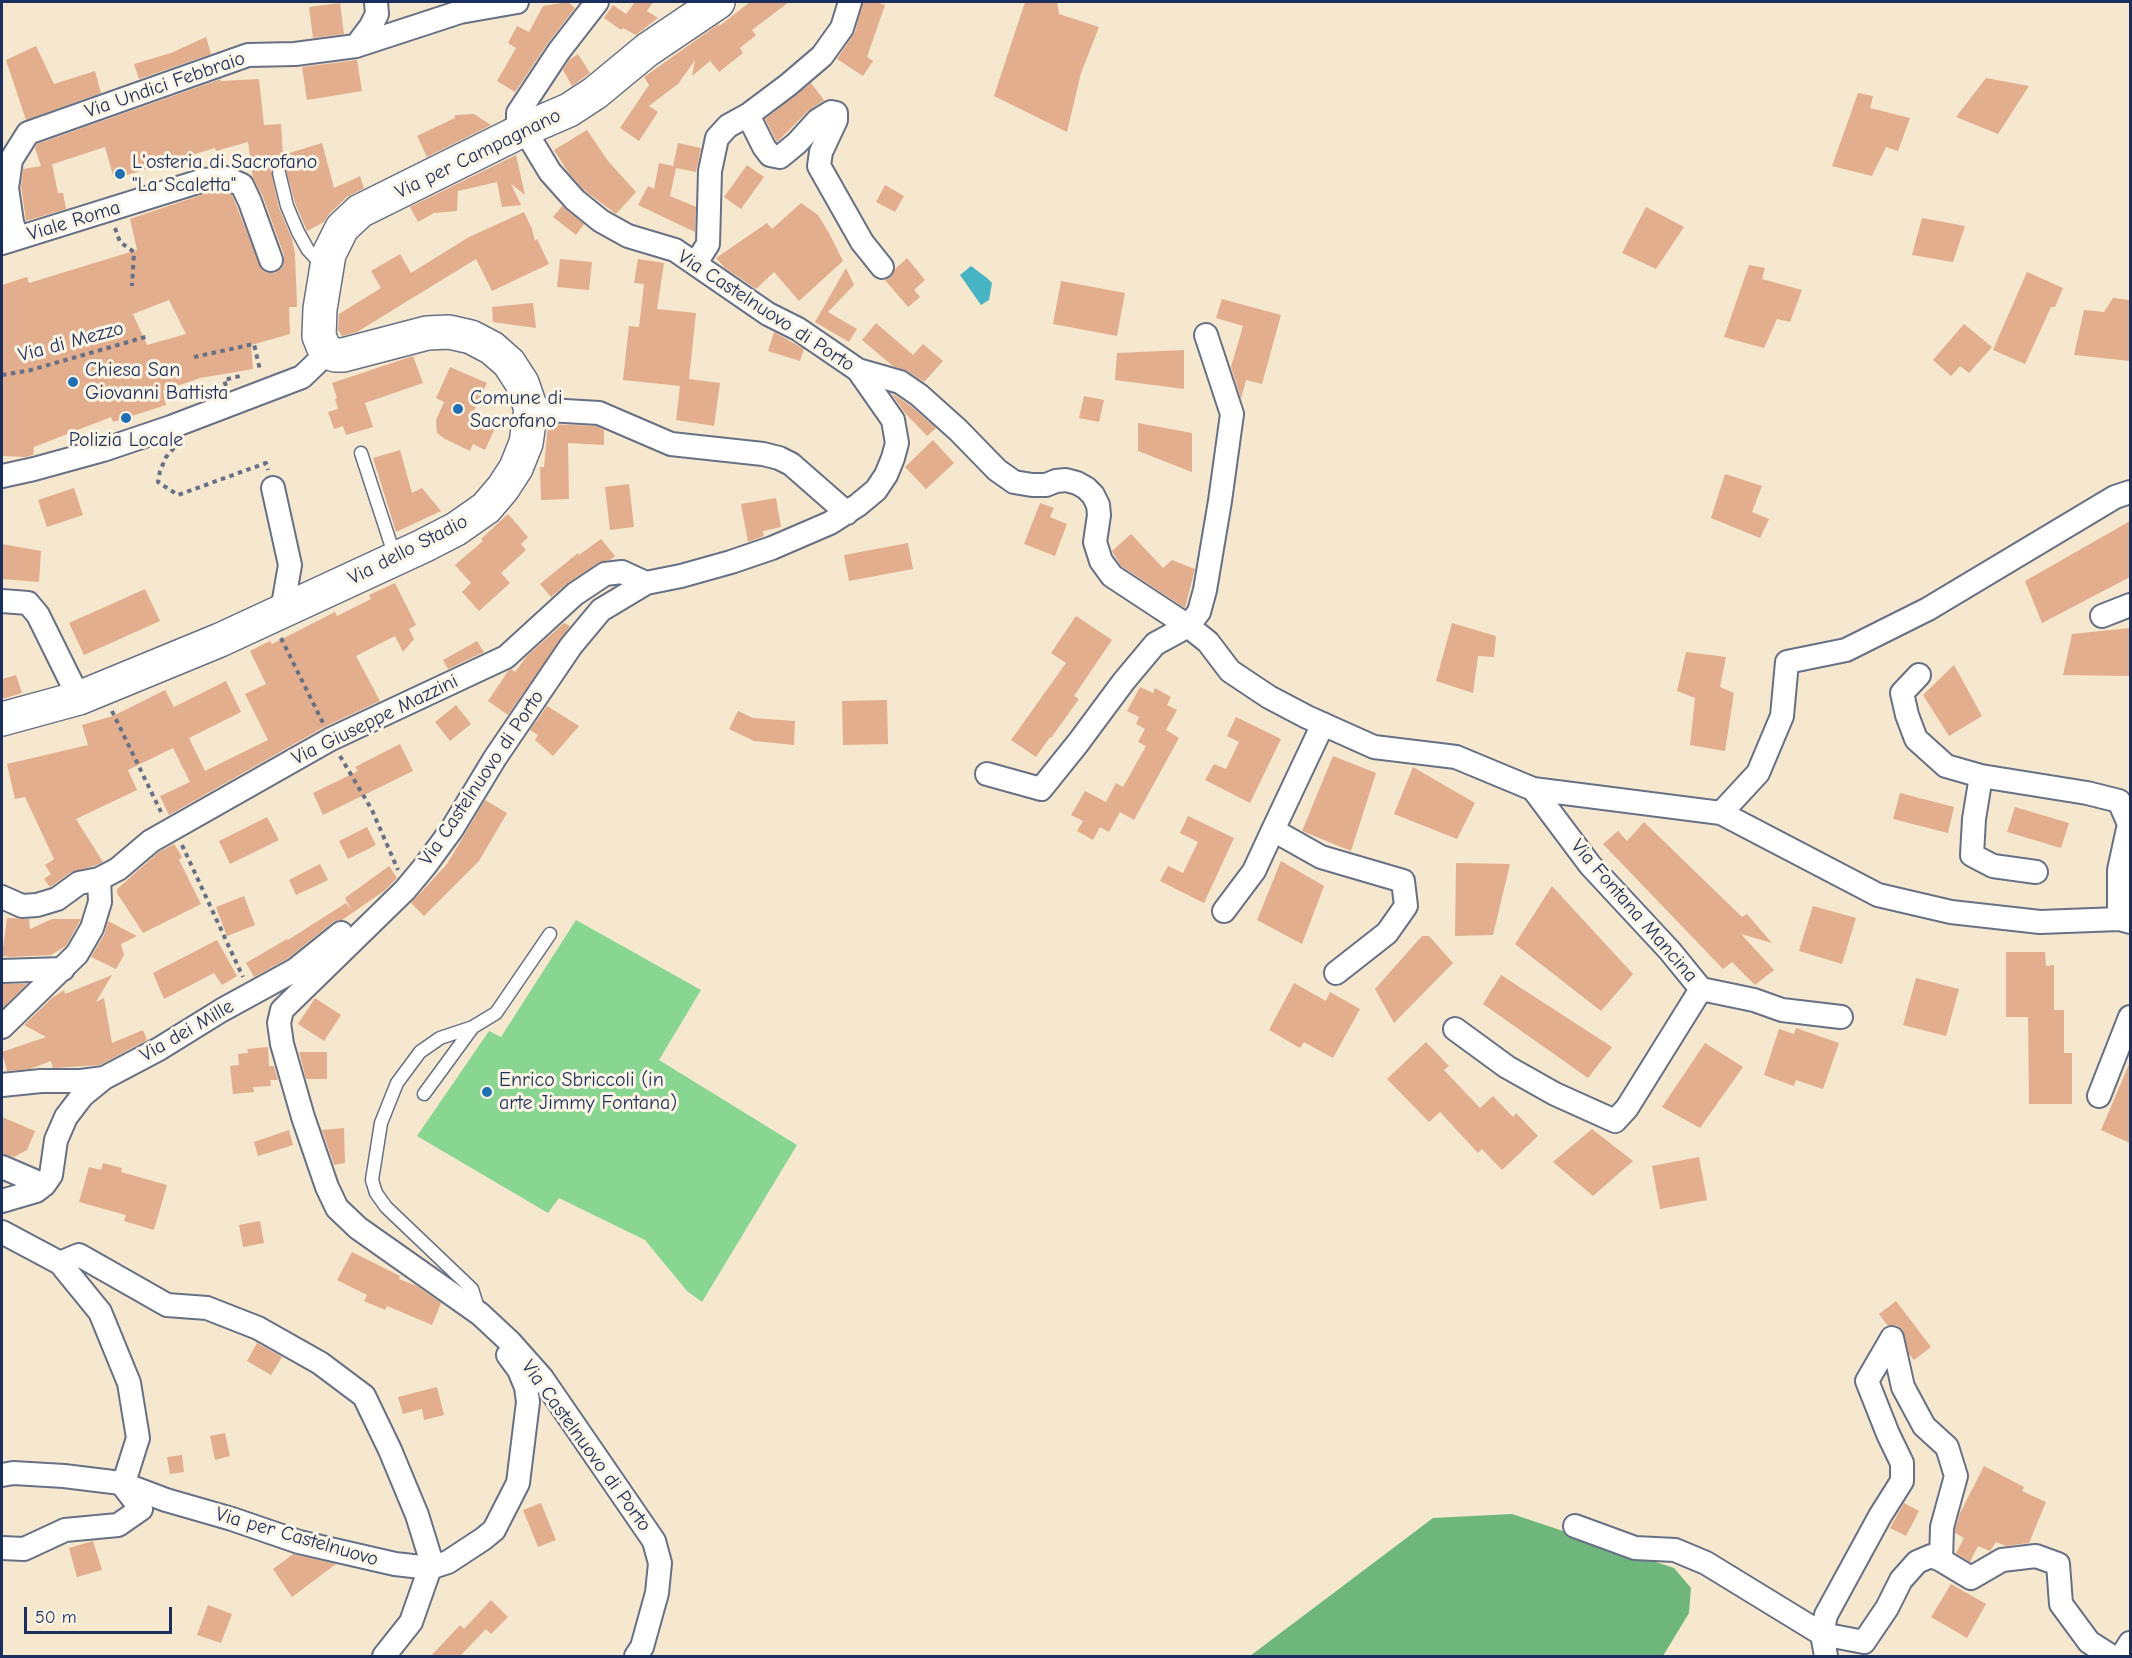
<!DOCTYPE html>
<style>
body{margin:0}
#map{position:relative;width:2132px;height:1658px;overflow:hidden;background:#f5e8ce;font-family:"Comic Neue",sans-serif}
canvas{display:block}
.frame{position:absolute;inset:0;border:3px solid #1b2f5e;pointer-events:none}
.scale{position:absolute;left:24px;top:1607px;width:148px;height:27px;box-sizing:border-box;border:3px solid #1b2f5e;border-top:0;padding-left:8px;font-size:18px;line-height:21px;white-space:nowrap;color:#1b2f5e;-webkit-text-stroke:4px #fcf5e5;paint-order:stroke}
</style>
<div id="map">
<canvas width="2132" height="1658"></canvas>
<div class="frame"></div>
<div class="scale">50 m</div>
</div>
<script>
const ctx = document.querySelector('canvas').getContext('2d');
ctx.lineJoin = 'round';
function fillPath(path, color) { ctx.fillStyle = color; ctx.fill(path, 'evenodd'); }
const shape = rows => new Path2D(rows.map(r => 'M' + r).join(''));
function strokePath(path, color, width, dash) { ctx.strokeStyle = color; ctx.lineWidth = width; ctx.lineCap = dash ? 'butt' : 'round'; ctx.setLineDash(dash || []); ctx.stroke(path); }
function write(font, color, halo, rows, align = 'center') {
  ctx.font = font + ' "Comic Neue",sans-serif'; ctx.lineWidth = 6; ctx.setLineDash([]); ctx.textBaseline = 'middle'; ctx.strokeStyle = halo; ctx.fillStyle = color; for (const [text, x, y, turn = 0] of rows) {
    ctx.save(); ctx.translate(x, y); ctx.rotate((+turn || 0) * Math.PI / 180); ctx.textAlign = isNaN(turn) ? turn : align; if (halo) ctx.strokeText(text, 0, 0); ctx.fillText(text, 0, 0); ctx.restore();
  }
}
const green = shape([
 [576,920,701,990,659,1060,797,1145,702,1302,687,1291,645,1240,559,1198,548,1213,417,1136,489,1031,501,1037]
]);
const forest = shape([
 [1512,1514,1674,1568,1691,1588,1689,1613,1663,1656,1250,1656,1433,1518]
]);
const water = shape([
 [971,266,987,278,992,283,989,300,981,305,960,275]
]);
const building = shape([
 [568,2,575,8,548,43,515,92,497,81,516,48,508,43,517,26,529,32,543,6],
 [635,2,653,2,647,11,658,18,636,35,623,28,621,30,604,18,613,5,626,14],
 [750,2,789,2,752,30,756,35,740,48,743,53,719,72,710,61,692,76,695,60,678,84,649,106,658,112,639,141,620,128,649,85,644,77,720,23,718,27],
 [863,2,876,2,885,5,867,57,873,61,863,76,837,59,855,32],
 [1025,2,1057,2,1059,14,1099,27,1081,73,1067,132,994,96],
 [340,3,344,34,313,38,309,7],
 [206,37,211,54,139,79,134,64,171,53],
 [36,46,54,84,95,71,101,93,26,120,6,60],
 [578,54,590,73,572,86,563,70,569,60],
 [357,60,362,91,307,100,302,67],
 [1986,78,2029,86,1998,134,1956,117],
 [221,79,221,81,259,79,264,125,281,124,283,155,322,143,334,188,360,176,364,188,347,197,329,214,324,222,307,231,295,203,285,168,278,165,271,170,279,208,292,239,295,254,297,307,289,307,290,334,251,345,253,369,200,378,163,391,166,405,113,422,111,417,34,447,33,455,25,457,2,456,2,285,27,277,29,283,137,250,130,219,207,193,224,192,232,195,262,270,268,273,275,273,282,268,284,262,284,255,263,197,253,178,248,142,216,151,215,148,114,179,105,147,50,165,52,164,58,193,63,193,66,209,26,221,21,186,23,169,41,166,35,148,37,144],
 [169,300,186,334,147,345,133,314],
 [811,83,824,100,808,111,777,142,765,119],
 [1858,93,1873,96,1870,108,1910,118,1898,151,1886,147,1872,176,1832,166],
 [474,114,491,125,427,157,417,136,455,118,455,115],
 [587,130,608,161,636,192,616,214,584,190,568,172,554,150],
 [678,143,701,148,696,172,676,168,670,196,696,207,695,232,638,205,648,186,654,189,659,163,673,166],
 [516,155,525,195,511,184,521,205,502,207,497,182,458,191,457,211,434,213,418,222,410,207],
 [747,165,764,177,741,209,724,197],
 [885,185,904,196,895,212,876,202],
 [801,203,818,215,829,233,843,261,799,301,774,272,756,289,725,268,716,258,767,223,772,229],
 [562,206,584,224,576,235,553,217],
 [1646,207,1684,227,1656,269,1622,253],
 [524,212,532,229,535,241,537,239,549,264,492,291,476,259,357,332,342,336,338,330,339,314,381,288,371,271,400,254,411,273,469,237],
 [1922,218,1965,226,1953,262,1912,255],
 [907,258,925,280,914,290,920,297,908,307,885,280,891,277,895,269],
 [560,259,592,262,589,290,557,287],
 [638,259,664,263,657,309,696,313,689,379,720,383,714,426,676,420,680,386,623,380,629,326,639,327,644,284,634,283],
 [1749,265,1765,268,1762,279,1802,290,1790,322,1777,319,1764,348,1724,337],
 [846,268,854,285,828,312,857,329,849,342,815,322],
 [2027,272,2063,288,2055,307,2051,307,2025,364,1993,350],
 [1061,281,1125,293,1117,336,1053,324],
 [2113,298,2130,300,2130,361,2074,355,2084,310,2104,312],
 [1222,299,1281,315,1262,384,1246,380,1241,399,1231,367,1243,326,1216,318],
 [533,303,536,328,493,322,492,307],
 [876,323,913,355,923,344,943,361,924,382,907,371,893,366,862,340],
 [1964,324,1992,347,1969,373,1960,366,1951,376,1933,360],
 [774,332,804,349,800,361,768,351],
 [1184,350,1184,389,1115,380,1117,353],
 [413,356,423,383,365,403,373,427,346,435,343,426,334,429,328,412,338,409,335,399,337,398,332,383],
 [450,367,487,383,472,415,496,426,485,450,473,444,470,451,445,439,437,433,436,420,444,402,436,398],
 [891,393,911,406,936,428,927,436,905,413],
 [1084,396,1104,400,1099,422,1079,418],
 [1138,423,1192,433,1192,472,1138,451],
 [548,424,596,426,604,430,604,445,568,443,569,499,541,500,540,467,544,467],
 [933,440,954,463,926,489,905,467],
 [400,450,412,493,422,488,441,511,396,532,373,458],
 [1725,474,1762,486,1752,512,1769,519,1760,538,1711,518],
 [629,484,634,527,610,530,605,487],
 [74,488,83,515,47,527,38,500],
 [776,498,781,527,763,531,764,536,748,542,741,504],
 [1040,503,1054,508,1050,517,1067,524,1055,556,1024,544],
 [508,514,528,537,521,544,526,550,501,573,510,583,479,611,462,592,471,583,455,565,483,541,481,539],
 [2130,521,2130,577,2042,623,2025,581],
 [1131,534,1163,568,1172,560,1195,569,1185,608,1121,566,1112,551],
 [601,539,615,556,610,560,598,563,568,583,551,597,540,584,578,553,579,555],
 [908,543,913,569,849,581,844,555],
 [2,544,41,551,39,582,2,579],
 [395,583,416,625,409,629,414,639,403,652,395,636,356,656,380,701,324,727,169,815,160,796,190,782,173,748,128,770,137,790,76,819,103,862,94,866,71,872,50,887,44,879,51,874,45,865,54,859,25,797,15,799,7,764,88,745,82,725,113,716,165,690,174,707,226,681,241,712,189,738,205,771,268,740,245,694,266,684,250,651,270,641,272,644,335,612,337,616,371,599,369,595],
 [145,589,160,621,84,655,69,623],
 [1076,616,1112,640,1074,696,1079,699,1051,738,1050,737,1036,757,1011,740,1066,663,1051,653],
 [564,623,570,626,508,715,488,701,508,671,511,669,515,672,527,656],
 [1452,623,1496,636,1494,657,1478,656,1473,693,1436,681],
 [2130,628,2130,676,2063,675,2072,634],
 [477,641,484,652,448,669,443,660],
 [1686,652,1726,657,1720,687,1734,693,1725,751,1690,745,1695,698,1677,691],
 [1954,665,1982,716,1949,736,1923,695],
 [16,675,22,693,2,699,2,679],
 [1140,687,1153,693,1155,688,1171,697,1167,705,1177,710,1166,730,1179,738,1134,820,1120,812,1109,832,1100,827,1093,840,1077,831,1083,821,1071,815,1085,791,1106,802,1116,783,1123,787,1146,746,1138,742,1145,729,1136,724,1139,717,1127,711],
 [887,700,888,744,843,745,842,701],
 [456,705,471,724,450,741,435,722],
 [547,706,579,726,553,756,535,740,538,735,530,730],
 [738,711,753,718,795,721,794,745,754,741,729,729],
 [1236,717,1281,739,1250,803,1205,780,1214,764,1226,769,1239,742,1227,736],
 [400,744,413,771,323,815,313,793,358,771,355,767],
 [1333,756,1376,773,1351,851,1302,831],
 [1413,767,1475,803,1457,839,1394,814],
 [1900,793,1954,807,1948,833,1893,819],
 [485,800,507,813,479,861,424,916,411,903,447,864],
 [2015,807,2069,823,2061,848,2007,832],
 [1188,816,1234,838,1204,903,1160,881,1168,866,1183,873,1198,842,1180,833],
 [267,817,279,840,230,864,219,841],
 [1644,822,1742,917,1747,914,1772,943,1741,934,1774,970,1755,985,1732,962,1723,969,1603,844,1618,831,1627,841],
 [367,827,376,845,348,859,339,841],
 [174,844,182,857,179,860,201,904,143,933,117,893,117,889,159,852],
 [1281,861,1324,886,1302,944,1257,920],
 [1456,863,1510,864,1493,935,1455,936],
 [320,864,328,880,296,895,289,880],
 [389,866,397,878,384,891,342,920,333,922,287,959,254,977,246,963,287,939,288,940,346,903,351,909,345,898],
 [1552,886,1633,974,1601,1011,1515,944],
 [244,896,255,925,227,936,216,907],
 [1813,906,1856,918,1842,964,1799,951],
 [7,918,29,919,30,929,52,919,81,919,66,946,51,955,9,957,2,956],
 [108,921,137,936,121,944,124,955,116,969,91,957,104,935],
 [1422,936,1429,936,1453,963,1394,1023,1375,989],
 [217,940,237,976,222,985,214,973,164,999,153,973],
 [2006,952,2045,952,2046,966,2054,965,2054,1010,2064,1010,2064,1053,2072,1053,2072,1104,2029,1104,2028,1017,2006,1017],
 [112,975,96,1002,104,998,112,1043,143,1030,147,1040,100,1065,53,1068,51,1061,30,1069,7,1071,2,1052,46,1037,24,1025,52,998,64,990,65,994],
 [1501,975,1612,1047,1588,1078,1483,1004],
 [1916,978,1959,989,1946,1036,1903,1025],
 [1294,983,1326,1001,1330,992,1360,1009,1333,1058,1304,1042,1300,1048,1269,1030],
 [2,984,27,984,2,1009],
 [315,998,341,1015,324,1041,298,1024],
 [1796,1028,1839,1043,1823,1089,1796,1080,1794,1086,1764,1075,1779,1029,1794,1034],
 [1426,1042,1449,1066,1444,1070,1480,1108,1493,1096,1513,1117,1516,1113,1538,1136,1502,1170,1482,1149,1478,1153,1440,1112,1429,1122,1387,1079],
 [1705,1043,1743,1067,1700,1128,1662,1107],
 [268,1047,269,1066,274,1066,278,1080,270,1080,271,1086,253,1087,254,1092,233,1094,230,1066,239,1065,238,1054,248,1053,247,1049],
 [299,1052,327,1052,327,1079,306,1079],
 [2130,1062,2130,1143,2101,1130],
 [2,1117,35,1131,27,1150,14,1157,2,1154],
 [344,1128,345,1163,334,1165,322,1130],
 [1592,1129,1633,1161,1593,1196,1553,1162],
 [289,1130,293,1145,258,1156,254,1142],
 [1699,1157,1707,1200,1660,1209,1652,1166],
 [103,1163,122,1168,121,1172,167,1185,154,1230,124,1221,126,1215,79,1202,89,1167,101,1170],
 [260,1221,264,1243,243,1247,239,1225],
 [352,1252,400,1276,399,1279,417,1286,441,1303,432,1325,387,1306,385,1310,364,1301,367,1295,337,1280],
 [1896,1301,1931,1347,1914,1360,1909,1354,1903,1330,1897,1325,1888,1326,1879,1314],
 [257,1343,282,1357,271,1375,247,1361],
 [437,1387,444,1415,424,1420,422,1409,403,1414,398,1397],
 [225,1433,230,1456,215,1460,210,1436],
 [182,1455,184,1472,170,1474,167,1457],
 [1984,1466,2024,1487,2022,1491,2046,1502,2029,1543,2006,1546,1996,1542,1990,1551,1978,1546,1970,1562,1956,1553,1964,1538,1955,1533,1955,1529,1960,1513],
 [541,1503,556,1540,538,1547,523,1510],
 [1904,1503,1919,1511,1906,1536,1890,1528],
 [93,1541,102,1570,77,1577,69,1548],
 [293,1554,296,1555,336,1564,292,1597,273,1569],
 [1951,1584,1986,1604,1967,1638,1931,1617],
 [491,1600,508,1617,491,1634,486,1629,460,1656,431,1656,460,1625,464,1629],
 [208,1605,232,1614,221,1643,197,1635]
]);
const path = shape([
 [115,228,120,242,134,252,132,286],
 [194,357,254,344,260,370],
 [2,375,31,370,149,336],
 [226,386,224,380,244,375],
 [174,448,166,457,160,471,158,482,178,495,266,463,268,470],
 [281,638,323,723],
 [112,711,161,812],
 [340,756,372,810,398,870],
 [182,845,243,977]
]);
const lane = shape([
 [279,173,287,206,298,232,308,250,322,265],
 [361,453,395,557],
 [473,1027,440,1038,420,1052,397,1083,381,1123,372,1180,376,1193,386,1207,472,1289,479,1311],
 [424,1094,473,1027,496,1013,550,934]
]);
const street = shape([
 [597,2,559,51,518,113,518,119,550,172,575,200,601,221,628,236,675,250,768,314,798,329,858,370,893,420,897,443,893,458,886,475,876,490,858,505,830,523,772,548,731,562,681,576,646,583,601,610,571,646,495,758,452,829,425,866,405,890,282,1010,279,1023,282,1044,303,1117,327,1187,337,1208,358,1228,480,1314,510,1342,542,1378,654,1541,660,1563,657,1593,642,1647,636,1656],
 [356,46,371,26,377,14,376,2],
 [748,115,764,147,770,155,780,157,797,143,818,120,831,112,836,113,836,120,821,152,819,166,862,242,882,267],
 [17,238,12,222,7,188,11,160,28,133,248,55,295,54,356,46,460,12,517,2],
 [2,243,204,180,226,178,242,185,250,202,271,260],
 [696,263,708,244,710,171,717,138,728,126,748,115,788,85,822,56,842,28,850,2],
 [858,370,900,382,919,395,958,430,997,470,1014,482,1032,485,1046,485,1056,481,1066,480,1077,483,1086,488,1093,495,1098,505,1099,515,1095,542,1101,561,1112,576,1188,626,1208,642,1230,671,1269,697,1307,717,1374,747,1456,757,1533,789,1721,813,1878,895,1951,912,2040,922,2119,919,2130,922],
 [531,409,599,413,671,444,763,454,779,458,791,464,847,513],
 [2,476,34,469,103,450,171,427,302,377,328,352],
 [273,488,290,565,282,611],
 [2,601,28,603,38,615,79,698],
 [2102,616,2130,605],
 [1919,675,1902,693,1907,715,1916,739,1946,766,1981,776,2087,793,2119,801,2129,824,2119,870,2119,919],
 [1323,724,1273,830,1321,857,1403,881,1406,906,1387,933,1336,973],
 [987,774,1041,789,1078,743,1124,681,1155,644,1188,626,1199,612,1205,590,1220,501,1232,414,1206,335],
 [1981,776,1974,819,1972,855,1993,866,2036,872],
 [1721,813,1758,773,1782,716,1787,662,1846,650,1928,609,2115,497,2130,492],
 [99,879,118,869,151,841,331,739,506,657,575,594,605,574,622,572,646,583],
 [2,897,22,906,37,905,57,899,79,883,99,879,100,902,92,928,77,954,2,1027],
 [1224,911,1254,871,1273,830],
 [2,971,63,969],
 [1701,989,1754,1000,1782,1010,1841,1017],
 [1455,1029,1507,1067,1555,1094,1615,1121,1627,1108,1701,989,1670,951,1590,865,1533,789],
 [2,1085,41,1081,81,1081,104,1078],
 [2099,1096,2130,1017],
 [2,1167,44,1185,51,1175,56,1140,66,1117,82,1096,104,1078,159,1049,222,1010,295,970,341,933],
 [2,1201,36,1191,44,1185],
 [2,1232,60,1263,100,1312,129,1383,138,1438,126,1476,121,1483,141,1509,118,1525,65,1530,24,1549,2,1548],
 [60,1263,79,1255,167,1305,207,1308,258,1328,320,1363,364,1396,390,1450,417,1515,430,1557,430,1568,411,1622,384,1656],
 [2,1475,13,1473,64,1476,121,1483,166,1500,232,1519,299,1542,395,1564,430,1568,448,1562,483,1539,494,1530,518,1483,528,1402,526,1387,519,1370,508,1355],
 [1575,1526,1635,1548,1675,1550,1706,1563,1822,1634,1864,1642,1887,1608,1901,1580,1917,1562,1931,1556,1941,1560],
 [1826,1656,1822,1634,1826,1615,1880,1516,1902,1481,1902,1463,1888,1434,1867,1381,1892,1338,1903,1387,1924,1426,1947,1447,1956,1476,1942,1527,1941,1560,1971,1578,2002,1560,2036,1556,2058,1564,2061,1604,2089,1642,2111,1656],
 [2122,1656,2130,1643]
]);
const secondary = shape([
 [2,719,79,698,220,640,423,546,456,529,486,508,503,488,516,468,526,443,531,409,522,383,509,363,492,348,471,337,449,332,427,333,343,355,335,355,328,352,323,346,319,336,320,309,329,254,342,228,360,211,525,129,569,110,595,93,647,50,718,2]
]);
const markers = [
 [120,174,6,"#1f6fb2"],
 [73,382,6,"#1f6fb2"],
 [458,409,6,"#1f6fb2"],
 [126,418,6,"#1f6fb2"],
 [487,1092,6,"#1f6fb2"]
];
const streetNames = [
 ["Via Undici Febbraio",165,85,-19],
 ["Via per Campagnano",478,154,-26],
 ["Viale Roma",74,221,-17],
 ["Via Castelnuovo di Porto",766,311,33],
 ["Via di Mezzo",71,342,-15],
 ["Via dello Stadio",408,550,-27],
 ["Via Giuseppe Mazzini",375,720,-26],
 ["Via Castelnuovo di Porto",482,778,-56],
 ["Via Fontana Mancina",1634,911,49],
 ["Via dei Mille",187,1031,-30],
 ["Via Castelnuovo di Porto",586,1446,54],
 ["Via per Castelnuovo",297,1537,16]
];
const poiNames = [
 ["L'osteria di Sacrofano",132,162],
 ["\"La Scaletta\"",132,185],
 ["Chiesa San",85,370],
 ["Giovanni Battista",85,393],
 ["Comune di",470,398],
 ["Sacrofano",470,421],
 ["Polizia Locale",126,440,"center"],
 ["Enrico Sbriccoli (in",499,1080],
 ["arte Jimmy Fontana)",499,1103]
];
fillPath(green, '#89d592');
fillPath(forest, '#6eb67c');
fillPath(water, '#47b4c3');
fillPath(building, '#e2ae8e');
strokePath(lane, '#677085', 15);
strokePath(street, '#677085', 26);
strokePath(secondary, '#677085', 36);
strokePath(path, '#677085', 4, [4.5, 4.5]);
strokePath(lane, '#fff', 12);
strokePath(street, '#fff', 22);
strokePath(secondary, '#fff', 33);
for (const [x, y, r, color] of markers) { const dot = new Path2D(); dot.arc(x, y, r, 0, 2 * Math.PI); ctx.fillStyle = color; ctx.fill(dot); strokePath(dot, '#fcf5e5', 2); }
write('20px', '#1b2f5e', '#fcf5e5', streetNames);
write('20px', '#1b2f5e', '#fcf5e5', poiNames, 'left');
</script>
